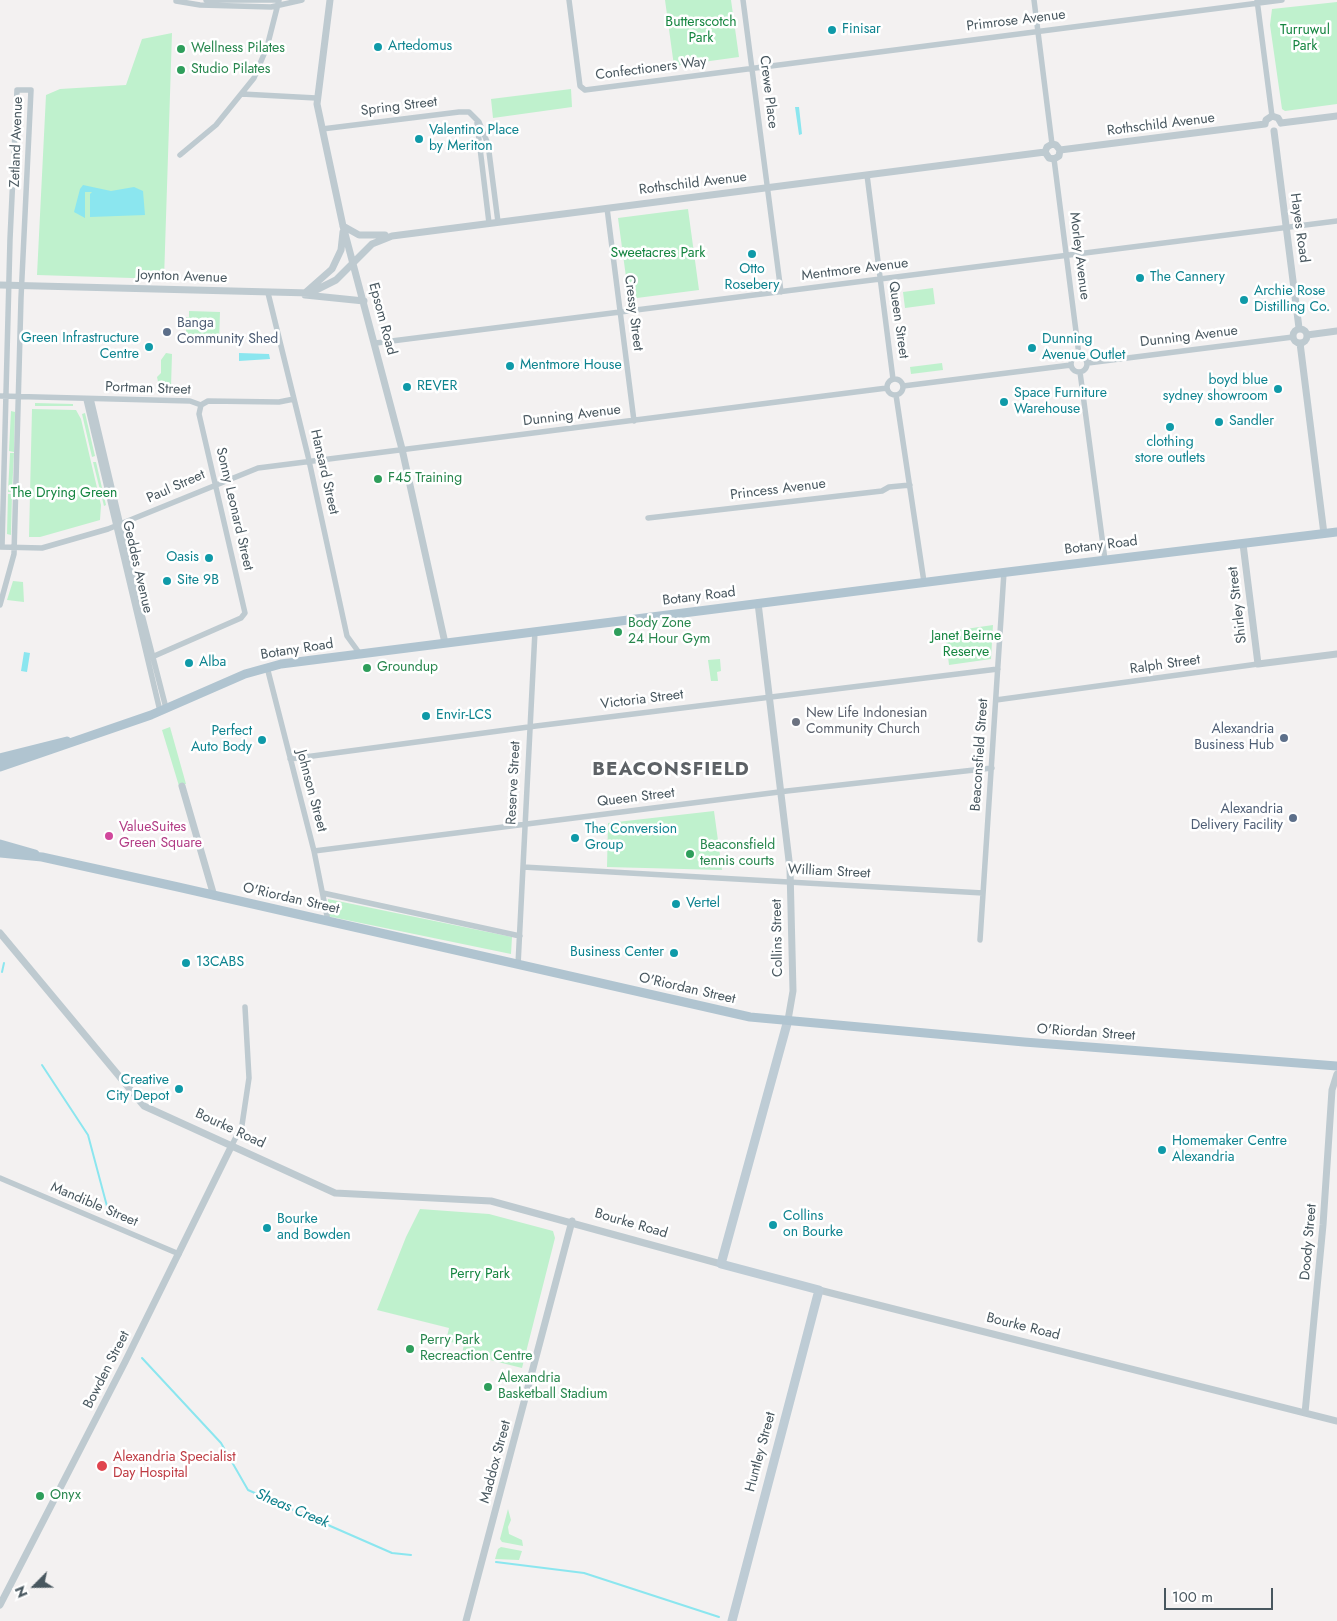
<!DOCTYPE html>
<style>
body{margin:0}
#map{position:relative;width:1337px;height:1621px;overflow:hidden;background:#f3f1f1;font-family:Jost,sans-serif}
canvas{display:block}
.north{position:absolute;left:10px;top:1561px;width:50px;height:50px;-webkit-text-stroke:4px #fff;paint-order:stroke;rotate:247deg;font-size:14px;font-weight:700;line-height:20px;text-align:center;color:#48575f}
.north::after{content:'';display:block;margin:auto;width:18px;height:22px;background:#48575f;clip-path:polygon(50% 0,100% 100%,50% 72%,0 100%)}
.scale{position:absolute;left:1164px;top:1588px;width:109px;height:22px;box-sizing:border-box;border:2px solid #48575f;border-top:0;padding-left:6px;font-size:15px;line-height:18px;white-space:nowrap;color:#48575f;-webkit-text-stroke:4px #fff;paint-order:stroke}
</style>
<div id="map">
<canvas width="1337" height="1621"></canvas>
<div class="north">N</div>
<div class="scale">100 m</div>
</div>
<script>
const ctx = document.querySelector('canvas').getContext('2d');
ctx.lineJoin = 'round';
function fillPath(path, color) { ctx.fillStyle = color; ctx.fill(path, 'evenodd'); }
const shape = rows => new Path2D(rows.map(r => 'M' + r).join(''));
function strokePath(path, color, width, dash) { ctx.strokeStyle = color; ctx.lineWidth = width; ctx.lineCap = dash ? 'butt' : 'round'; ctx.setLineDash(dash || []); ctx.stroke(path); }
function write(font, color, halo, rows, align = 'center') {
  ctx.font = font + ' Jost,sans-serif'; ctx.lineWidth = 5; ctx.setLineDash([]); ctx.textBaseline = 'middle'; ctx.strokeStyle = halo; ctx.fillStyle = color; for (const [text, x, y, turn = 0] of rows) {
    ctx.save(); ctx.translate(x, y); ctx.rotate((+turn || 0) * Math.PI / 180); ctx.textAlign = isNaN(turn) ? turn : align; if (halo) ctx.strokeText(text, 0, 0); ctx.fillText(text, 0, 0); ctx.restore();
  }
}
const green = shape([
 [665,0,731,0,739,57,674,66],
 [1337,2,1337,104,1285,111,1282,109,1270,25,1272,9],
 [172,33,164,279,37,275,46,95,60,89,126,85,142,39],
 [571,89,572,107,493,118,491,99],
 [688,209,699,290,629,299,618,218],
 [933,288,935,304,905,308,903,292],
 [189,311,220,312,219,342,186,340,186,317,189,317],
 [166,353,172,354,171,387,159,386,157,377,161,373,161,360],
 [942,363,943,370,911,374,910,367],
 [35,403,73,404,73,406,35,406],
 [32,409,76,410,81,419,101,505,100,520,40,537,29,537],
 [11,411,15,412,14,452,9,451],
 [85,413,95,456,92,457,82,414],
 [10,453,14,453,12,492,8,492],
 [93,462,96,462,106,505,104,506],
 [8,494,12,494,11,535,7,534],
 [13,581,23,582,24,602,7,600],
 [993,625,991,659,949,665,945,632],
 [720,659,721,671,717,672,718,681,711,681,708,660],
 [170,727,186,784,179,786,162,730],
 [714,811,722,870,607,867,608,823],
 [328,899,512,937,511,954,327,916],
 [420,1209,489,1214,553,1231,555,1238,522,1368,462,1353,464,1345,446,1341,449,1328,377,1310,406,1237],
 [508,1509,511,1520,508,1527,509,1534,522,1540,523,1546,502,1542,500,1539],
 [501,1547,522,1551,519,1560,495,1559,498,1549]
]);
const water = shape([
 [795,107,799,107,802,134,799,135],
 [83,185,111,191,134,187,143,191,145,215,90,217,90,194,92,192,85,192,85,218,74,212,80,189],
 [239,353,269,354,270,359,239,361],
 [24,652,30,653,27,672,21,671]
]);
const stream = shape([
 [2,972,4,963],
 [42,1065,88,1135,108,1210],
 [142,1358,221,1443,248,1490,392,1553,411,1555],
 [496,1562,584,1573,719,1617]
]);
const minor = shape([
 [206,0,277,0],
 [569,0,580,86,585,90,1282,0],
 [743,0,781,292],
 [1034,0,1052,144],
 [1257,0,1272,116],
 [176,1,200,5,271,7,302,0],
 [242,94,316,98],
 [477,123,489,223],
 [322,129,459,112,469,112,479,122,488,144,498,222],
 [180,155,216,125,254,78,267,47,279,0],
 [1054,159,1079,355],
 [867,175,893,379],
 [607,208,634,421],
 [268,293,308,456,347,636,360,654],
 [376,343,1337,221],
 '1071 364a8 8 0 1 1 16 0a8 8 0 1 1-16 0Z',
 [1088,363,1293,337],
 [1080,372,1105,560],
 '887 387a8 8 0 1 1 16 0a8 8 0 1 1-16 0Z',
 [903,386,1071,365],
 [896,395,924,582],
 [0,396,190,401,201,405,208,401,279,402,294,399],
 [86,399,160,711],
 [91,399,140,607,166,708],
 [648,518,882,491,889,487,910,485],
 [0,547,42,548,108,529,258,468,887,388],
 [0,605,14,554,21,298,31,90,17,90,10,239,2,547],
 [152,657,241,618,245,613,199,414,201,405],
 [267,667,314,851,328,921],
 [996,700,1258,664],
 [290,759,536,726,998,669],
 [314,851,787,791,992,768],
 [523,867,983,893],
 [323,893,520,936],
 [980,940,1004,572],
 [518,965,535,631],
 [232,1145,242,1125,249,1078,245,1007],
 [0,1178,179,1254]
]);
const tertiary = shape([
 [330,0,317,104,343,226,402,449,445,643],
 [1281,123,1337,116],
 [1265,124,1266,120,1272,116,1278,118,1281,123],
 [1274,131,1299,328],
 [1060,150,1265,124],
 [1045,152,1049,158,1054,159,1059,156,1060,150],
 [1045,152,1047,147,1052,144,1056,145,1060,150],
 [343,226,359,235,385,235],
 [0,285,310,293,336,280,372,244,392,236,1045,152],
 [306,292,332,269,341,250,343,232],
 [305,295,364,301],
 '1293 336a7 7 0 1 1 14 0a7 7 0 1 1-14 0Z',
 [1307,335,1337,331],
 [1300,343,1324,534],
 [1243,544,1258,664,1337,654],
 [758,603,790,869,793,991,788,1020],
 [182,786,214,896],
 [0,933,144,1106,335,1193,491,1201,721,1264],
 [819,1290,1337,1421],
 [1305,1413,1323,1225,1332,1090,1337,1074],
 [0,1605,125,1362,232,1145],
 [466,1621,572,1221]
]);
const secondary = shape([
 [732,1621,819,1290,721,1264,788,1020]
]);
const primary = shape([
 [0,758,67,741],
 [0,767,151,715,245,674,281,664,983,575,1337,532],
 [0,844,35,854],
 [0,853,42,857,178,887,750,1017,1024,1042,1337,1066]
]);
const markers = [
 [832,30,5,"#0f9aa8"],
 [378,47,5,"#0f9aa8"],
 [181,49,5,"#2e9e5b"],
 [181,70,5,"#2e9e5b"],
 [419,139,5,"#0f9aa8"],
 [752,254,5,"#0f9aa8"],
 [1140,278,5,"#0f9aa8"],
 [1244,300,5,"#0f9aa8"],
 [167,332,5,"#5c6f8a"],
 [149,347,5,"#0f9aa8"],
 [1032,348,5,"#0f9aa8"],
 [510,366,5,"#0f9aa8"],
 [407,387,5,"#0f9aa8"],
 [1278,389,5,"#0f9aa8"],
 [1004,402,5,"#0f9aa8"],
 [1219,422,5,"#0f9aa8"],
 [1170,427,5,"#0f9aa8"],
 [378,479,5,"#2e9e5b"],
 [209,558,5,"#0f9aa8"],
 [167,581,5,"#0f9aa8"],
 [618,632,5,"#2e9e5b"],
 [189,663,5,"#0f9aa8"],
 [367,668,5,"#2e9e5b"],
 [426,716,5,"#0f9aa8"],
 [796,722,5,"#6b7280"],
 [1284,738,5,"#5c6f8a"],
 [262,740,5,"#0f9aa8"],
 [1293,818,5,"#5c6f8a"],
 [109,836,5,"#d1479c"],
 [575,838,5,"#0f9aa8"],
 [690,854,5,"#2e9e5b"],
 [676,904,5,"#0f9aa8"],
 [674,953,5,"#0f9aa8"],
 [186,963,5,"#0f9aa8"],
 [179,1089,5,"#0f9aa8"],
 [1162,1150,5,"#0f9aa8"],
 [773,1225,5,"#0f9aa8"],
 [267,1228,5,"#0f9aa8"],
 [410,1349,5,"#2e9e5b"],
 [488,1387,5,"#2e9e5b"],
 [102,1466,6,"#e0444e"],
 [40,1496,5,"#2e9e5b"]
];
const streetNames = [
 ["Primrose Avenue",1016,21,-7],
 ["Confectioners Way",651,69,-7],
 ["Crewe Place",768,92,83],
 ["Spring Street",399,107,-7],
 ["Rothschild Avenue",1161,125,-7],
 ["Zetland Avenue",17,142,-88],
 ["Rothschild Avenue",693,184,-7],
 ["Hayes Road",1299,228,82],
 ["Morley Avenue",1079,256,83],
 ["Mentmore Avenue",855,270,-7],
 ["Joynton Avenue",182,277,2],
 ["Cressy Street",633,313,83],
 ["Epsom Road",382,319,75],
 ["Queen Street",898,320,82],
 ["Dunning Avenue",1189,337,-7],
 ["Portman Street",148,389,2],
 ["Dunning Avenue",572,416,-7],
 ["Hansard Street",324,472,77],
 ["Paul Street",176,487,-24],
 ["Princess Avenue",778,490,-7],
 ["Sonny Leonard Street",234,509,77],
 ["Botany Road",1101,546,-7],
 ["Geddes Avenue",137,567,77],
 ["Botany Road",699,597,-7],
 ["Shirley Street",1238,605,-97],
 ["Botany Road",297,650,-9],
 ["Ralph Street",1165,665,-8],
 ["Victoria Street",642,700,-7],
 ["Beaconsfield Street",980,755,-86],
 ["Reserve Street",514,783,-87],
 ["Johnson Street",311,791,75],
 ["Queen Street",636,798,-7],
 ["William Street",829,872,3],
 ["O'Riordan Street",291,899,13],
 ["Collins Street",778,938,-91],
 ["O'Riordan Street",687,989,13],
 ["O'Riordan Street",1086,1033,4],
 ["Bourke Road",230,1129,25],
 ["Mandible Street",94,1205,23],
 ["Bourke Road",631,1224,16],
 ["Doody Street",1309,1242,-85],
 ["Bourke Road",1023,1327,14],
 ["Bowden Street",107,1370,-63],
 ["Huntley Street",761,1452,-75],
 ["Maddox Street",496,1462,-75]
];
const parkNames = [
 ["Butterscotch",701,23],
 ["Park",701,39],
 ["Turruwul",1305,31],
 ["Park",1305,47],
 ["Sweetacres Park",658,254],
 ["The Drying Green",64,494],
 ["Janet Beirne",966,637],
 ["Reserve",966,653],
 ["Perry Park",480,1275]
];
const cultureNames = [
 ["Finisar",842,30],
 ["Artedomus",388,47],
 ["Valentino Place",429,131],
 ["by Meriton",429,147],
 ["Otto",752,270,"center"],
 ["Rosebery",752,286,"center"],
 ["The Cannery",1150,278],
 ["Archie Rose",1254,292],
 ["Distilling Co.",1254,308],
 ["Green Infrastructure",139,339,"right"],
 ["Centre",139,355,"right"],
 ["Dunning",1042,340],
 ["Avenue Outlet",1042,356],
 ["Mentmore House",520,366],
 ["boyd blue",1268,381,"right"],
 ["sydney showroom",1268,397,"right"],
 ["REVER",417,387],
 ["Space Furniture",1014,394],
 ["Warehouse",1014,410],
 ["Sandler",1229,422],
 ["clothing",1170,443,"center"],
 ["store outlets",1170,459,"center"],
 ["Oasis",199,558,"right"],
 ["Site 9B",177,581],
 ["Alba",199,663],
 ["Envir-LCS",436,716],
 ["Perfect",252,732,"right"],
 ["Auto Body",252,748,"right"],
 ["The Conversion",585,830],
 ["Group",585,846],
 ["Vertel",686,904],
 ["Business Center",664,953,"right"],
 ["13CABS",196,963],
 ["Creative",169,1081,"right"],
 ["City Depot",169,1097,"right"],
 ["Homemaker Centre",1172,1142],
 ["Alexandria",1172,1158],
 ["Collins",783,1217],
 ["on Bourke",783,1233],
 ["Bourke",277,1220],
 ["and Bowden",277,1236]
];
const leisureNames = [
 ["Wellness Pilates",191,49],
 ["Studio Pilates",191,70],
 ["F45 Training",388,479],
 ["Body Zone",628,624],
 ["24 Hour Gym",628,640],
 ["Groundup",377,668],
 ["Beaconsfield",700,846],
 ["tennis courts",700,862],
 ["Perry Park",420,1341],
 ["Recreaction Centre",420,1357],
 ["Alexandria",498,1379],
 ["Basketball Stadium",498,1395],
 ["Onyx",50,1496]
];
const serviceNames = [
 ["Banga",177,324,"left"],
 ["Community Shed",177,340,"left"],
 ["Alexandria",1274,730],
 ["Business Hub",1274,746],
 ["Alexandria",1283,810],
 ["Delivery Facility",1283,826]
];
const worshipNames = [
 ["New Life Indonesian",806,714],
 ["Community Church",806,730]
];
const hotelNames = [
 ["ValueSuites",119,828],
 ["Green Square",119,844]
];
const healthNames = [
 ["Alexandria Specialist",113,1458],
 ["Day Hospital",113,1474]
];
const waterNames = [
 ["Sheas Creek",292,1509,23]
];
const districtNames = [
 ["BEACONSFIELD",671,770]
];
fillPath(green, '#bff1cd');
fillPath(water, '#8be6ef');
strokePath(stream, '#8be6ef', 2);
strokePath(minor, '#becad0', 5.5);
strokePath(tertiary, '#becad0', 7);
strokePath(secondary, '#beccd5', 9);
strokePath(primary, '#b0c4d0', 9);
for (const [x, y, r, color] of markers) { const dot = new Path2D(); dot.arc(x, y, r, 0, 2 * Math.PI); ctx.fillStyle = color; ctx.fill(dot); strokePath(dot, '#fff', 2); }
write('14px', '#48575f', '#fff', streetNames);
write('14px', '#158540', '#fff', parkNames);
write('14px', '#0d838f', '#fff', cultureNames, 'left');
write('14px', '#27864d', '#fff', leisureNames, 'left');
write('14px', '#4e5e75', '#fff', serviceNames, 'right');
write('14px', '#5b616d', '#fff', worshipNames, 'left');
write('14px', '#b23c85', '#fff', hotelNames, 'left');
write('14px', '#be3a42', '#fff', healthNames, 'left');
write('italic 15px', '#0a7e8a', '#fff', waterNames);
ctx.letterSpacing = '1px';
write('bold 19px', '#5d6266', '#fff', districtNames);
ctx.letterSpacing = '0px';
</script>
